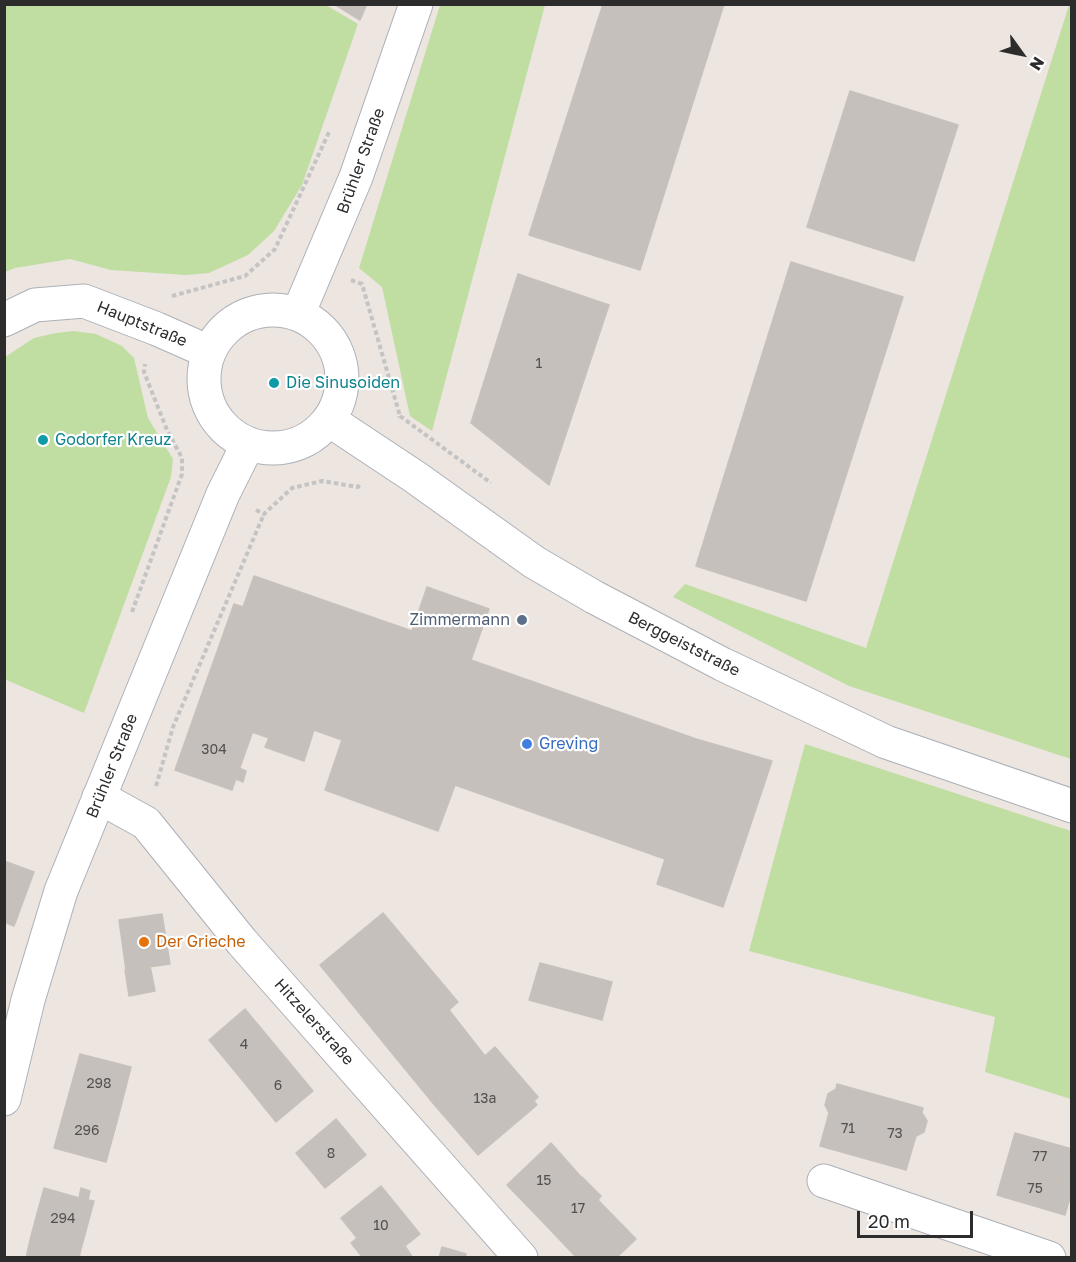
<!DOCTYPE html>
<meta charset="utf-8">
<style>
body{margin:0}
#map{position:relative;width:1076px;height:1262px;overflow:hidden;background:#ece5e0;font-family:"Golos Text",sans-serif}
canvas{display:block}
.frame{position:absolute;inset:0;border:6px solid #2c2c2c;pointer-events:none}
.north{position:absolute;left:992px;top:24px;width:60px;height:60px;-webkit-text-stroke:4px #fff;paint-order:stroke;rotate:123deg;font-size:16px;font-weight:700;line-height:24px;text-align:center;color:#2c2c2c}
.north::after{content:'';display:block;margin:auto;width:21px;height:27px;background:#2c2c2c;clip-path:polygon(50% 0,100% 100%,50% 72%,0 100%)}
.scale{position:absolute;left:857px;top:1211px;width:116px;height:27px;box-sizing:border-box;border:3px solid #2c2c2c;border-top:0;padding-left:8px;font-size:18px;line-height:21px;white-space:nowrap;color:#2c2c2c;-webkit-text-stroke:4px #fff;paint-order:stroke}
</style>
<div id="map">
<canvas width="1076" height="1262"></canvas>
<div class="frame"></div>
<div class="north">N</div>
<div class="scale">20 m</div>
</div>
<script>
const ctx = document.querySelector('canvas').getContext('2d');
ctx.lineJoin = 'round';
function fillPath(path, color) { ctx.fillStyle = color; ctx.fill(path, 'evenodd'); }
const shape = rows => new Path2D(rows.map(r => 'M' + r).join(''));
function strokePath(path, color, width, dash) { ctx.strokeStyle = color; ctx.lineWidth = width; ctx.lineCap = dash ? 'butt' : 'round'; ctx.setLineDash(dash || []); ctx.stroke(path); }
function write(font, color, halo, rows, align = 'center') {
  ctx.font = font + ' "Golos Text",sans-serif'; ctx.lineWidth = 4.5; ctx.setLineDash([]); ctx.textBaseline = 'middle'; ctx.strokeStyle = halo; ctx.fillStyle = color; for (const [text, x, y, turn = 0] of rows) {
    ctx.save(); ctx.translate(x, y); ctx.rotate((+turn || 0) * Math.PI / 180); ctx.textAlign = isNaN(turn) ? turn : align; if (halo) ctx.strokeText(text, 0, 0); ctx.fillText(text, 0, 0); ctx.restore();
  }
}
const green = shape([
 [5,4,326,5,358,24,302,185,274,231,248,255,209,273,186,275,111,270,70,259,15,268,5,272],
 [440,5,545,5,432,431,410,416,382,287,359,268],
 [1069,5,1072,5,1071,759,849,686,673,597,685,584,866,648],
 [74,331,96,334,122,346,134,358,148,418,173,459,171,477,84,713,4,679,5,357,34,338,56,333],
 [805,744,1071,831,1071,1099,985,1072,995,1017,749,951]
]);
const building = shape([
 [334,4,367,4,360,20,334,4],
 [603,4,724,4,640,270,529,235,603,4],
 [850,91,958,125,914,261,807,227,850,91],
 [791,262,903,297,806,601,696,566,791,262],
 [518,274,609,305,549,485,471,423,518,274],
 [254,576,412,631,427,587,489,609,471,660,696,739,772,761,723,907,657,884,665,859,455,785,438,831,325,790,342,740,314,730,304,761,265,747,269,738,252,732,261,708,204,688,234,604,243,607,254,576],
 [204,688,261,708,232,790,175,770,204,688],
 [239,768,246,771,243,782,236,779,239,768],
 [4,861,34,872,14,926,4,922,4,861],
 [383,913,458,1002,449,1010,485,1056,432,1102,320,965,383,913],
 [162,914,170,964,126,970,119,920,162,914],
 [540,963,612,982,602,1020,529,1000,540,963],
 [150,966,155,991,129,996,125,970,150,966],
 [245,1009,279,1050,243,1081,209,1040,245,1009],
 [495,1047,538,1097,534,1101,537,1105,478,1155,432,1102,495,1047],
 [279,1050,313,1091,276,1122,243,1081,279,1050],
 [80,1054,131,1067,119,1114,67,1101,80,1054],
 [837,1084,880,1096,863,1158,820,1146,829,1113,825,1105,828,1094,836,1089,837,1084],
 [880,1096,923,1108,922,1113,927,1121,924,1132,916,1136,906,1170,863,1158,880,1096],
 [67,1101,119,1114,106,1162,54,1148,67,1101],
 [336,1119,366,1155,325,1188,296,1153,336,1119],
 [1015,1133,1072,1149,1072,1183,1006,1164,1015,1133],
 [551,1143,582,1178,539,1218,507,1185,551,1143],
 [1006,1164,1072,1183,1072,1201,1069,1201,1065,1215,997,1195,1006,1164],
 [582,1177,601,1196,598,1200,636,1239,616,1258,577,1258,539,1218,582,1177],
 [381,1186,420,1234,405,1246,413,1258,363,1258,351,1243,357,1238,341,1218,381,1186],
 [44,1188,79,1198,81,1188,90,1191,88,1200,94,1201,81,1249,31,1236,44,1188],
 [31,1236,81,1249,79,1258,26,1258,31,1236],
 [442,1247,466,1254,465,1258,439,1258,442,1247]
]);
const path = shape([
 [351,280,362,284,400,416,399,418],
 [172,296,245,276,275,249,330,130],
 [400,416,491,483],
 [256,510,264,514,292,488,322,481,358,487,360,484],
 [132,612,182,474,182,458,167,430,144,372,145,364],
 [156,786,173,727,264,514]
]);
const minor = shape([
 [4,320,35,305,84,301,157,329,209,352],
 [329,420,415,477,534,562,594,597,722,664,886,742,1072,806],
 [99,797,146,823,242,942,521,1258],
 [824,1181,1049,1258]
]);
const secondary = shape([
 '204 379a69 69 0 1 1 138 0a69 69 0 1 1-138 0Z',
 [298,314,356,177,416,4],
 [4,1099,28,1000,61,891,223,494,248,444]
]);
const markers = [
 [274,383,6,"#0f9aa8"],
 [43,440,6,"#0f9aa8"],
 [522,620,6,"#5c6f8a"],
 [527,744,6,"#3f7fe0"],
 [144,942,6,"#e8710a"]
];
const numberNames = [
 ["1",539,364],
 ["304",214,750],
 ["4",244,1045],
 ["298",99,1084],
 ["6",278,1086],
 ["13a",485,1099],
 ["71",848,1129],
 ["296",87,1131],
 ["73",895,1134],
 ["8",331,1154],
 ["77",1040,1157],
 ["15",544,1181],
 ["75",1035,1189],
 ["17",578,1209],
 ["294",63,1219],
 ["10",381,1226]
];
const streetNames = [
 ["Brühler Straße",361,161,-70],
 ["Hauptstraße",142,324,22],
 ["Berggeiststraße",684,644,27],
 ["Brühler Straße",112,766,-68],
 ["Hitzelerstraße",314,1022,48]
];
const cultureNames = [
 ["Die Sinusoiden",286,383],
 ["Godorfer Kreuz",55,440]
];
const serviceNames = [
 ["Zimmermann",510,620]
];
const shopNames = [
 ["Greving",539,744]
];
const foodNames = [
 ["Der Grieche",156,942]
];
fillPath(green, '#c0dea2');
fillPath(building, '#c5c0bb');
strokePath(building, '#c8c1ba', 1.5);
strokePath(minor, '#acb0b7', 35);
strokePath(secondary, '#acb0b7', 35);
strokePath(path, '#c4c4c4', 4, [4.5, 3]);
strokePath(minor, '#fff', 33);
strokePath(secondary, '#fff', 33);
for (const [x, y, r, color] of markers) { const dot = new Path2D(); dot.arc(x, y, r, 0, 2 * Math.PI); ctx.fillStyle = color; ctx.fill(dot); strokePath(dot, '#fff', 2); }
write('14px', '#525150', null, numberNames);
write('16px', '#2c2c2c', '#fff', streetNames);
write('16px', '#0d838f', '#fff', cultureNames, 'left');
write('16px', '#4e5e75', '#fff', serviceNames, 'right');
write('16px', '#366cbe', '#fff', shopNames, 'left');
write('16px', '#c56008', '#fff', foodNames, 'left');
</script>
